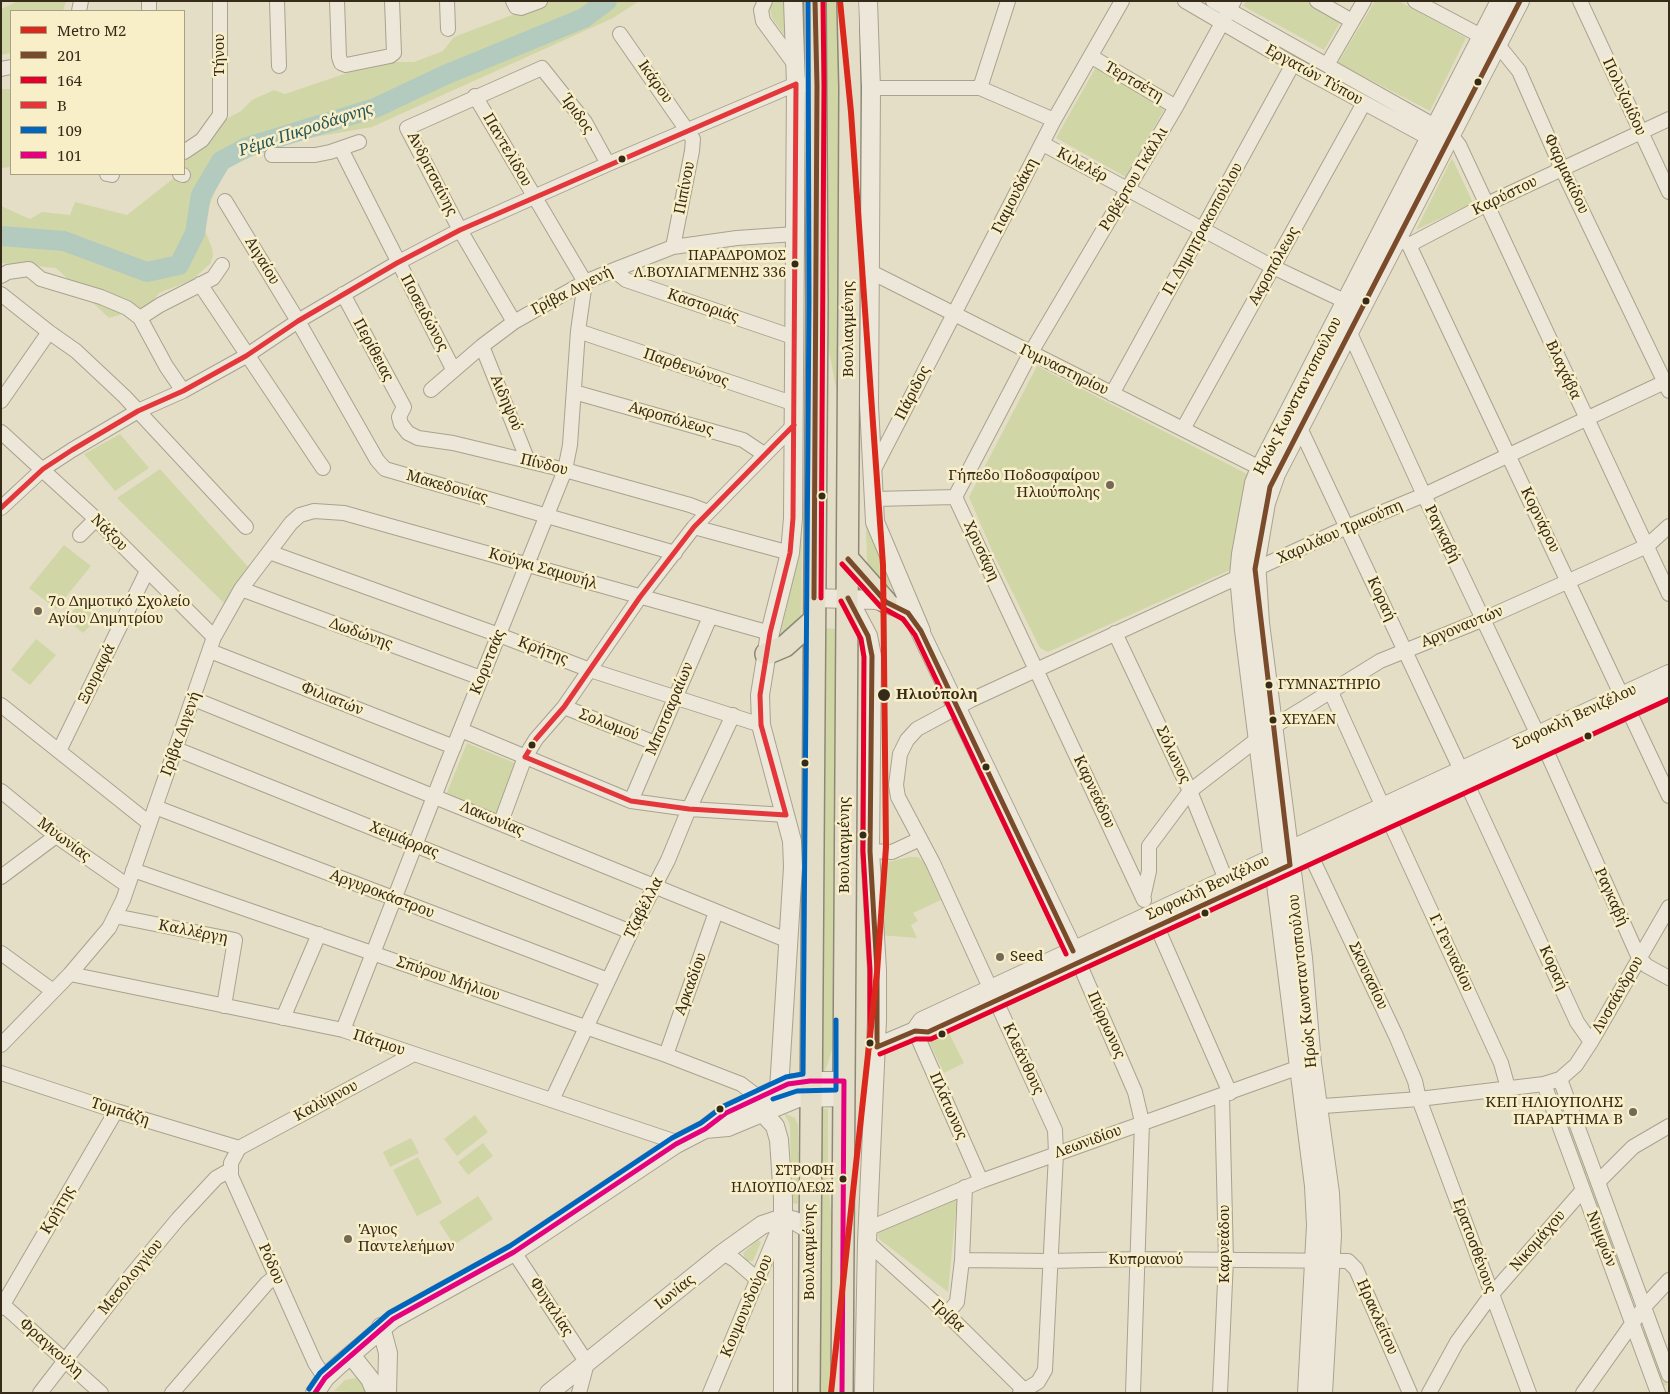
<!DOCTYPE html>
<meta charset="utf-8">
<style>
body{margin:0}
#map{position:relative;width:1670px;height:1394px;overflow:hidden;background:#e4dec6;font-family:"Noto Serif",serif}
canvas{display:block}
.frame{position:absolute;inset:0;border:2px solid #362a19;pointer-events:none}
.legend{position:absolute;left:10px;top:10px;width:175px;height:165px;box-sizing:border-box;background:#f8efc9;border:1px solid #aaa083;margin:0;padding:6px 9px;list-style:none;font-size:15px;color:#362a19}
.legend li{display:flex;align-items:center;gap:10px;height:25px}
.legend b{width:25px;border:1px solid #aaa083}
</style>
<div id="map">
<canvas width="1670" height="1394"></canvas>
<div class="frame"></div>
<ul class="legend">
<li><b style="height:6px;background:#da291c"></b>Metro Μ2</li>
<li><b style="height:6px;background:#7a4b2a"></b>201</li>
<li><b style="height:6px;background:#e4002b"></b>164</li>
<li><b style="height:6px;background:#e4373b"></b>Β</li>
<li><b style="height:6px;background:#0065bd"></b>109</li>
<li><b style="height:6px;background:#e5007d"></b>101</li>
</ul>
</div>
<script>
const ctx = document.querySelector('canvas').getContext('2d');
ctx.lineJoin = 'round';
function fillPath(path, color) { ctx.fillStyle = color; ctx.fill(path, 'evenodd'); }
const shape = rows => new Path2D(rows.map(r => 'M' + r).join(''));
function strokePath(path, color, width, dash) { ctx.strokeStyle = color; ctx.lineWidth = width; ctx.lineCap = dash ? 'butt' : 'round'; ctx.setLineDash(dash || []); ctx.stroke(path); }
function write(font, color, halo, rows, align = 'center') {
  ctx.font = font + ' "Noto Serif",serif'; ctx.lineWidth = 5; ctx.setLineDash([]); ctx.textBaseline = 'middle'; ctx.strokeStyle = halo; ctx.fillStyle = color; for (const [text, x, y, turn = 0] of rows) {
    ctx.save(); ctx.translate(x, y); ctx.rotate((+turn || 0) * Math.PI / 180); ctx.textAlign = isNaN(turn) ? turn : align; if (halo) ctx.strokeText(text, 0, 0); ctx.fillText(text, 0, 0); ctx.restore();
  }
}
const green = shape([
 [18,1,66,1,63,11,11,11,11,53,1,55,1,9],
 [549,1,639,1,613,18,372,127,286,142,225,168,202,223,212,248,213,256,210,264,192,280,159,293,149,306,109,318,56,268,1,263,1,206,30,219,42,212,70,215,75,202,127,215,179,174,184,174,184,143,241,111,252,100,274,90,285,94,356,70,392,62,414,62,443,51,454,37],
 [774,1,785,1,787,39,772,18,770,8],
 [825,1,838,1,840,25,838,398,827,340,827,42],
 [1246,1,1307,1,1341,21,1324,50,1243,6],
 [1375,1,1399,1,1466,38,1430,111,1338,63],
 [1096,67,1166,106,1126,177,1056,138],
 [1,89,11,89,11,167,1,168],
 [1452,158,1473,203,1416,230],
 [1037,366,1247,474,1230,570,1048,652,1040,648,994,555,969,497],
 [120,434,149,468,115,491,84,454],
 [160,469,250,569,228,607,117,498],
 [866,525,896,590,880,581,867,565],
 [802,536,801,624,779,640,789,597],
 [64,545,91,566,56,609,29,588],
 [81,602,90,609,94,622,83,633,66,619],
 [824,628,837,629,834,1043,826,1069,821,1075],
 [36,639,56,655,30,685,11,670],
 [467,743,517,764,496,815,446,795],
 [909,857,918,857,925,863,941,900,913,913,918,921,911,925,917,938,879,935,879,864],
 [949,1033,964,1063,944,1073,929,1042],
 [1563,1103,1589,1174,1583,1177,1557,1105],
 [820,1109,828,1109,828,1184,832,1220,832,1393,819,1393],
 [784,1113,795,1118,798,1125,798,1203,796,1204,792,1203,790,1125],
 [475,1115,488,1132,457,1156,444,1139],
 [411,1138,419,1153,390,1167,383,1152],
 [483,1143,493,1156,468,1175,458,1162],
 [418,1157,442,1203,417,1216,393,1170],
 [1590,1178,1633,1295,1627,1297,1584,1180],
 [478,1196,493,1219,454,1245,439,1222],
 [957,1199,948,1292,879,1239,878,1235,879,1231],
 [758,1240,761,1242,753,1261,746,1261,743,1253],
 [1647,1330,1667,1385,1661,1387,1641,1333],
 [355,1378,360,1378,368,1393,334,1391,345,1380]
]);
const river = shape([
 [1,236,64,241,147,272,179,265,195,233,201,195,221,161,247,147,375,108,445,75,584,18,607,1]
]);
const minor = shape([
 [277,1,279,66],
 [337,1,339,57,341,63,346,65,390,56,394,53,392,1],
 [447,1,448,29],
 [513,1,516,7,521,8,540,1],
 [765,1,761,10,763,21,796,66],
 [1185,1,1293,64,1438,143],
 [1213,1,1451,135,1459,145,1669,594],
 [1317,1,1352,21],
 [1415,1,1498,45,1519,71,1562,169,1669,391],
 [1580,1,1669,192],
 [79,11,81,1],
 [149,11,149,1],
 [620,34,693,139,692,151,673,247],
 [1092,57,1176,107],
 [1327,65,1364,1],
 [1,69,11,67],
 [871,88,980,88,1054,120],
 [980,88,1008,1],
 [1043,144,1273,267,1353,305],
 [341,149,453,369],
 [184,152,202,140,220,115,220,1],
 [272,155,315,155,330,152,359,142],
 [107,174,112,175],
 [180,174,183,175],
 [225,201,298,321,377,460,385,469,675,553],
 [1403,241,1409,245,1487,204,1669,119],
 [1409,245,1669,796],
 [614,270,626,280,796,338],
 [869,271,1260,468],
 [1,276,8,272,29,269,41,279,101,297,127,308,140,318,160,305,213,278,222,265],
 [200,284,323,468],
 [1,294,49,332,76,351,124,396,246,527],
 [343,294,404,407,399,417,401,424,408,433,418,438,453,443,565,470,690,505,708,512],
 [140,318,166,366,183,391],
 [514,322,460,230,407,128,542,68,585,122,608,164],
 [578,331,795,404],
 [1349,331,1424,495,1538,735],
 [482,346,528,461],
 [431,390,482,346,514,322,585,282,614,270,673,247,737,238,795,234],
 [574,392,743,440,764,454],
 [1112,394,1293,64],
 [1,401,49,332],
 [1300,428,1461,770],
 [1183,429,1364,103],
 [1,432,96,519,214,637],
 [872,473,1054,120,1122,1],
 [955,497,1030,354,1176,107,1234,1],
 [955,497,1144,900],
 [874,499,955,497],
 [1,508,43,469,72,450,138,411,183,391,246,356,298,321,397,263,460,230,608,164,796,84,806,85],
 [694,527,790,553],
 [80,535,96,519],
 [269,552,499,635,590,670,761,725],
 [241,589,481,678],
 [1115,633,1190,791,1226,880],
 [210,651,454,747],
 [1330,690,1383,807],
 [194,699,789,941],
 [1,705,149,823],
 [564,707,655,743],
 [461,730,631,801,689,809,786,815],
 [1545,748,1639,958,1647,966,1669,978],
 [176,749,631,932],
 [59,751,147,571],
 [1467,784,1577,1022,1591,1042],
 [1,791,56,836,128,886],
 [631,801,710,617],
 [155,807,608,980],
 [1389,820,1501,1063,1508,1088],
 [501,822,525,757,536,739,564,707,640,597,694,527,794,425],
 [870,851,892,852,920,839],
 [1311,856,1396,1036,1415,1081,1419,1099,1529,1393],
 [133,870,666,1055,741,1084,758,1097],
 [1,877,56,836],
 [1143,898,1149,871,1149,846,1190,791,1273,727,1380,661,1484,619,1647,546,1669,526],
 [115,916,235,940,224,1006],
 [1157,927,1230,1093],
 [1,953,53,991],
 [1079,963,1135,1092,1142,1122,1133,1393],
 [70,974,343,1030,679,1143],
 [283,1018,319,934],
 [343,1030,446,766,565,470,570,445,578,331,585,282,475,96],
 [915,1031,981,1181],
 [1,1045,70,974,109,928,123,900,214,637,241,589,291,523,300,515,314,511,344,513,770,633],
 [666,1055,716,912],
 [1,1073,116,1111,239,1148],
 [1560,1079,1669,1375],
 [1544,1084,1658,1393],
 [552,1100,631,932,668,860,689,809,733,715],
 [1310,1107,1419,1099,1544,1084,1560,1079,1576,1065,1591,1042,1669,907],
 [1598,1182,1633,1147,1669,1126],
 [867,1229,981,1181,1308,1064],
 [867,1242,947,1314,1027,1393],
 [514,1252,587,1363,579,1393],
 [723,1253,735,1260,758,1280],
 [962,1260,1050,1261,1139,1259,1348,1261,1356,1269,1410,1393],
 [1,1303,101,1393],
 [1,1308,116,1111],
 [947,1314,957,1302,962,1260,965,1187],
 [325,1378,315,1363,231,1176,231,1163,239,1148,414,1054],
 [40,1393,128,1279,178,1219,216,1178,230,1170],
 [172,1393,267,1283,276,1276],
 [710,1393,781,1223],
 [1020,1393,1038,1382,1045,1370,1056,1154,1055,1130,933,863,898,797,896,785,900,754,907,740,917,729,971,700,1347,527,1424,495,1669,380],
 [1220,1393,1226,1260,1222,1096],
 [1429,1393,1457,1342,1492,1294,1582,1191],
 [1583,1393,1644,1307,1669,1280]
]);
const tertiary = shape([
 [868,1,871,88,869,405,875,522,921,631],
 [814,598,877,600,904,610,915,621,1078,960],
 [848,598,868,636,872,656,870,851,877,970,877,1020,867,1242,864,1393],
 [915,1031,928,1032,1669,691],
 [877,1047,915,1031,922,1021,1669,674],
 [779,1089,793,867,792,841,761,725,760,695,770,633,790,553,793,518,796,84,793,1],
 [762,1112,775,1126,779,1140,783,1199,783,1393],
 [705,1129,728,1127,798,1098,844,1097],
 [381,1327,388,1353,387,1393],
 [351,1355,370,1379,376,1393],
 [315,1393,325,1378,339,1365,393,1319,514,1252,676,1144,705,1129,726,1113,788,1084,810,1081,844,1081],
 [549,1393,723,1253,762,1225,783,1218,795,1221,810,1230],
 [1307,1393,1316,1225,1314,1186,1244,630,1239,576,1241,554,1254,483,1260,468,1500,1],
 [1323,1393,1332,1235,1330,1193,1312,1063,1303,958,1260,623,1256,561,1266,503,1276,474,1520,1]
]);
const primary = shape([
 [848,559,886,602],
 [766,654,785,646,814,620],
 [809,1393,817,301,815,1],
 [842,1393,849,303,850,88,848,1]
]);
const bus1 = shape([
 [848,559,886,602,908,613,921,631,1073,951],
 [814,598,817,86,815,1],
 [848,598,868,636,872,656,870,851,877,970,877,1047],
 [1290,865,1255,569,1270,487,1520,1],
 [877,1047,915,1031,928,1032,1290,865]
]);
const bus2 = shape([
 [842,564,881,607,903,619,915,635,1066,954],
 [821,598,824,86,823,1],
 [841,601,861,639,864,657,863,851,870,970,870,1047],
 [880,1054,916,1039,931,1039,1669,699]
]);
const bus3 = shape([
 [1,508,43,469,72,450,138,411,183,391,246,356,298,321,397,263,460,230,796,84],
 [525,757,536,739,564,707,640,597,694,527,794,425],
 [525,757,631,801,689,809,786,815],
 [786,815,761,725,760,695,770,633,790,553,793,518,796,84]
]);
const bus4 = shape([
 [773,1099,797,1091,836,1090,836,1020],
 [309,1389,320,1373,389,1313,510,1246,672,1138,701,1123,722,1107,786,1077,803,1074,809,301,808,1]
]);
const bus5 = shape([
 [315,1393,325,1378,393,1319,514,1252,676,1144,705,1129,726,1113,788,1084,810,1081,844,1081,842,1393]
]);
const metro1 = shape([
 [831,1393,877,972,886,847,883,565,851,112,840,1]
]);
const markers = [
 [1478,82,4.5,"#362a19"],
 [622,159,4.5,"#362a19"],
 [795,264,4.5,"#362a19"],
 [1366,301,4.5,"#362a19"],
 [1110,485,5,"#736956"],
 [822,496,4.5,"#362a19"],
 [38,611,5,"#736956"],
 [1269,685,4.5,"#362a19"],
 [884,695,7,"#362a19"],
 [1273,720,4.5,"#362a19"],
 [1588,736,4.5,"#362a19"],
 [532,745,4.5,"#362a19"],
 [805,763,4.5,"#362a19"],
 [986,767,4.5,"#362a19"],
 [863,835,4.5,"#362a19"],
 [1205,913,4.5,"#362a19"],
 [1000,957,5,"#736956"],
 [942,1034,4.5,"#362a19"],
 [870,1043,4.5,"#362a19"],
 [720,1109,4.5,"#362a19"],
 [1633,1112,5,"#736956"],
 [843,1179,4.5,"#362a19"],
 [348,1239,5,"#736956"]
];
const busNames = [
 ["ΠΑΡΑΔΡΟΜΟΣ",786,256],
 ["Λ.ΒΟΥΛΙΑΓΜΕΝΗΣ 336",786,273],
 ["ΓΥΜΝΑΣΤΗΡΙΟ",1278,685,"left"],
 ["ΧΕΥΔΕΝ",1282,720,"left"],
 ["ΣΤΡΟΦΗ",834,1171],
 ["ΗΛΙΟΥΠΟΛΕΩΣ",834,1188]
];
const streetNames = [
 ["Τήνου",220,55,-90],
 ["Εργατών Τύπου",1314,75,29],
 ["Ικάρου",655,82,55],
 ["Τερτσέτη",1134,82,30],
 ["Πολυζωίδου",1624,97,65],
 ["Ίριδος",577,114,55],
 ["Παντελίδου",507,150,60],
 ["Κιλελέρ",1082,165,28],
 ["Ανδριτσαίνης",432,174,63],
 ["Φαρμακίδου",1566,174,65],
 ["Ροβέρτου Γκάλλι",1134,179,-59],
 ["Πιπίνου",685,188,-79],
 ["Γιαμουδάκη",1015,196,-63],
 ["Καρύστου",1505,196,-26],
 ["Π. Δημητρακοπούλου",1203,229,-61],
 ["Αιγαίου",262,261,59],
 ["Ακροπόλεως",1274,266,-61],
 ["Γρίβα Διγενή",572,291,-27],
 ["Καστοριάς",703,306,19],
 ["Ποσειδώνος",424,313,62],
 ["Βουλιαγμένης",849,329,-90],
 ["Περίθειας",373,350,62],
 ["Παρθενώνος",686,368,19],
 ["Γυμναστηρίου",1064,370,26],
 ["Βλαχάβα",1563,370,65],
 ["Πάριδος",913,393,-63],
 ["Ηρώς Κωνσταντοπούλου",1298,396,-63],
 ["Αιδηψού",506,403,67],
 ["Ακροπόλεως",671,419,16],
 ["Πίνδου",544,465,14],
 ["Μακεδονίας",447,487,16],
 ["Κορνάρου",1540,520,64],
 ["Χαριλάου Τρικούπη",1340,532,-24],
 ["Νάξου",109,533,45],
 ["Ραγκαβή",1442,534,64],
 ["Χρυσάφη",981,551,65],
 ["Κούγκι Σαμουήλ",543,569,16],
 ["Κοραή",1381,599,65],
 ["Αργοναυτών",1462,627,-22],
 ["Δωδώνης",361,634,20],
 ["Κρήτης",543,651,21],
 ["Κορυτσάς",488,662,-68],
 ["Ξουραφά",97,674,-64],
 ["Φιλιατών",332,699,22],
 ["Μποτσαραίων",670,709,-67],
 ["Σοφοκλή Βενιζέλου",1575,717,-25],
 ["Σολωμού",609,725,21],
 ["Γρίβα Διγενή",181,734,-70],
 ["Σόλωνος",1173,755,65],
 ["Καρνεάδου",1094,792,65],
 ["Λακωνίας",492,819,23],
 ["Μυωνίας",64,840,37],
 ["Χειμάρρας",404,840,22],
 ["Βουλιαγμένης",845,845,-90],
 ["Σοφοκλή Βενιζέλου",1208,888,-25],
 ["Αργυροκάστρου",382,894,21],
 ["Ραγκαβή",1611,897,66],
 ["Τζαβέλλα",644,908,-63],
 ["Καλλέργη",193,932,11],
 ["Γ. Γενναδίου",1451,953,65],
 ["Κοραή",1553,968,65],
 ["Σκουασίου",1368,976,65],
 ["Σπύρου Μήλιου",448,979,19],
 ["Ηρώς Κωνσταντοπούλου",1303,981,-96],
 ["Αρκαδίου",691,984,-70],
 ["Λυσσάνδρου",1618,995,-60],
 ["Πύρρωνος",1106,1025,66],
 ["Πάτμου",379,1043,18],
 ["Κλεάνθους",1023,1059,65],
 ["Καλύμνου",326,1101,-28],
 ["Πλάτωνος",948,1106,66],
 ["Τομπάζη",120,1112,18],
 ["Λεωνιδίου",1088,1142,-20],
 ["Κρήτης",58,1210,-60],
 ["Νυμφών",1601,1239,69],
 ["Νικομάχου",1538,1241,-49],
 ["Καρνεάδου",1225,1244,-90],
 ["Ερατοσθένους",1474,1246,70],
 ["Βουλιαγμένης",810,1252,-90],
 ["Κυπριανού",1146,1260],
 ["Ρόδου",271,1264,66],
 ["Μεσολογγίου",131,1277,-51],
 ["Ιωνίας",675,1292,-39],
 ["Κουμουνδούρου",747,1306,-67],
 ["Φυγαλίας",551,1307,57],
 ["Γρίβα",948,1316,43],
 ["Ηρακλείτου",1377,1317,66],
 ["Φραγκούλη",51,1348,42]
];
const poiNames = [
 ["Γήπεδο Ποδοσφαίρου",1100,476,"right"],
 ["Ηλιούπολης",1100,493,"right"],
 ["7ο Δημοτικό Σχολείο",48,602],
 ["Αγίου Δημητρίου",48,619],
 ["Seed",1010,957],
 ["ΚΕΠ ΗΛΙΟΥΠΟΛΗΣ",1623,1103,"right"],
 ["ΠΑΡΑΡΤΗΜΑ Β",1623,1120,"right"],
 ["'Αγιος",358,1230],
 ["Παντελεήμων",358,1247]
];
const stopNames = [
 ["Ηλιούπολη",896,695]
];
const waterNames = [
 ["Ρέμα Πικροδάφνης",306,130,-18]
];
fillPath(green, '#d1d6a7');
strokePath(river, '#b3cabe', 20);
strokePath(minor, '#a8a290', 16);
strokePath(tertiary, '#a8a290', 20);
strokePath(primary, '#8d8777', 24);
strokePath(minor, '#ece7d9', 14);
strokePath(tertiary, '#ece7d9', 18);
strokePath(primary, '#e4dec9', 21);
strokePath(bus1, '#7a4b2a', 5);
strokePath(bus2, '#e4002b', 5);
strokePath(bus3, '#e4373b', 5);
strokePath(bus4, '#0065bd', 5);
strokePath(bus5, '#e5007d', 5);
strokePath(metro1, '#da291c', 6);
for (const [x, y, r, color] of markers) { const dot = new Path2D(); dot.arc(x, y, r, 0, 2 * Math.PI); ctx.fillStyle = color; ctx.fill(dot); strokePath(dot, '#f8efc9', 2); }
write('14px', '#362a19', '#f8efc9', busNames, 'right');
write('15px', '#362a19', '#f8efc9', streetNames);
write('15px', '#362a19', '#f8efc9', poiNames, 'left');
write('bold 15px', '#362a19', '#f8efc9', stopNames, 'left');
write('italic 16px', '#275657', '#f8efc9', waterNames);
</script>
